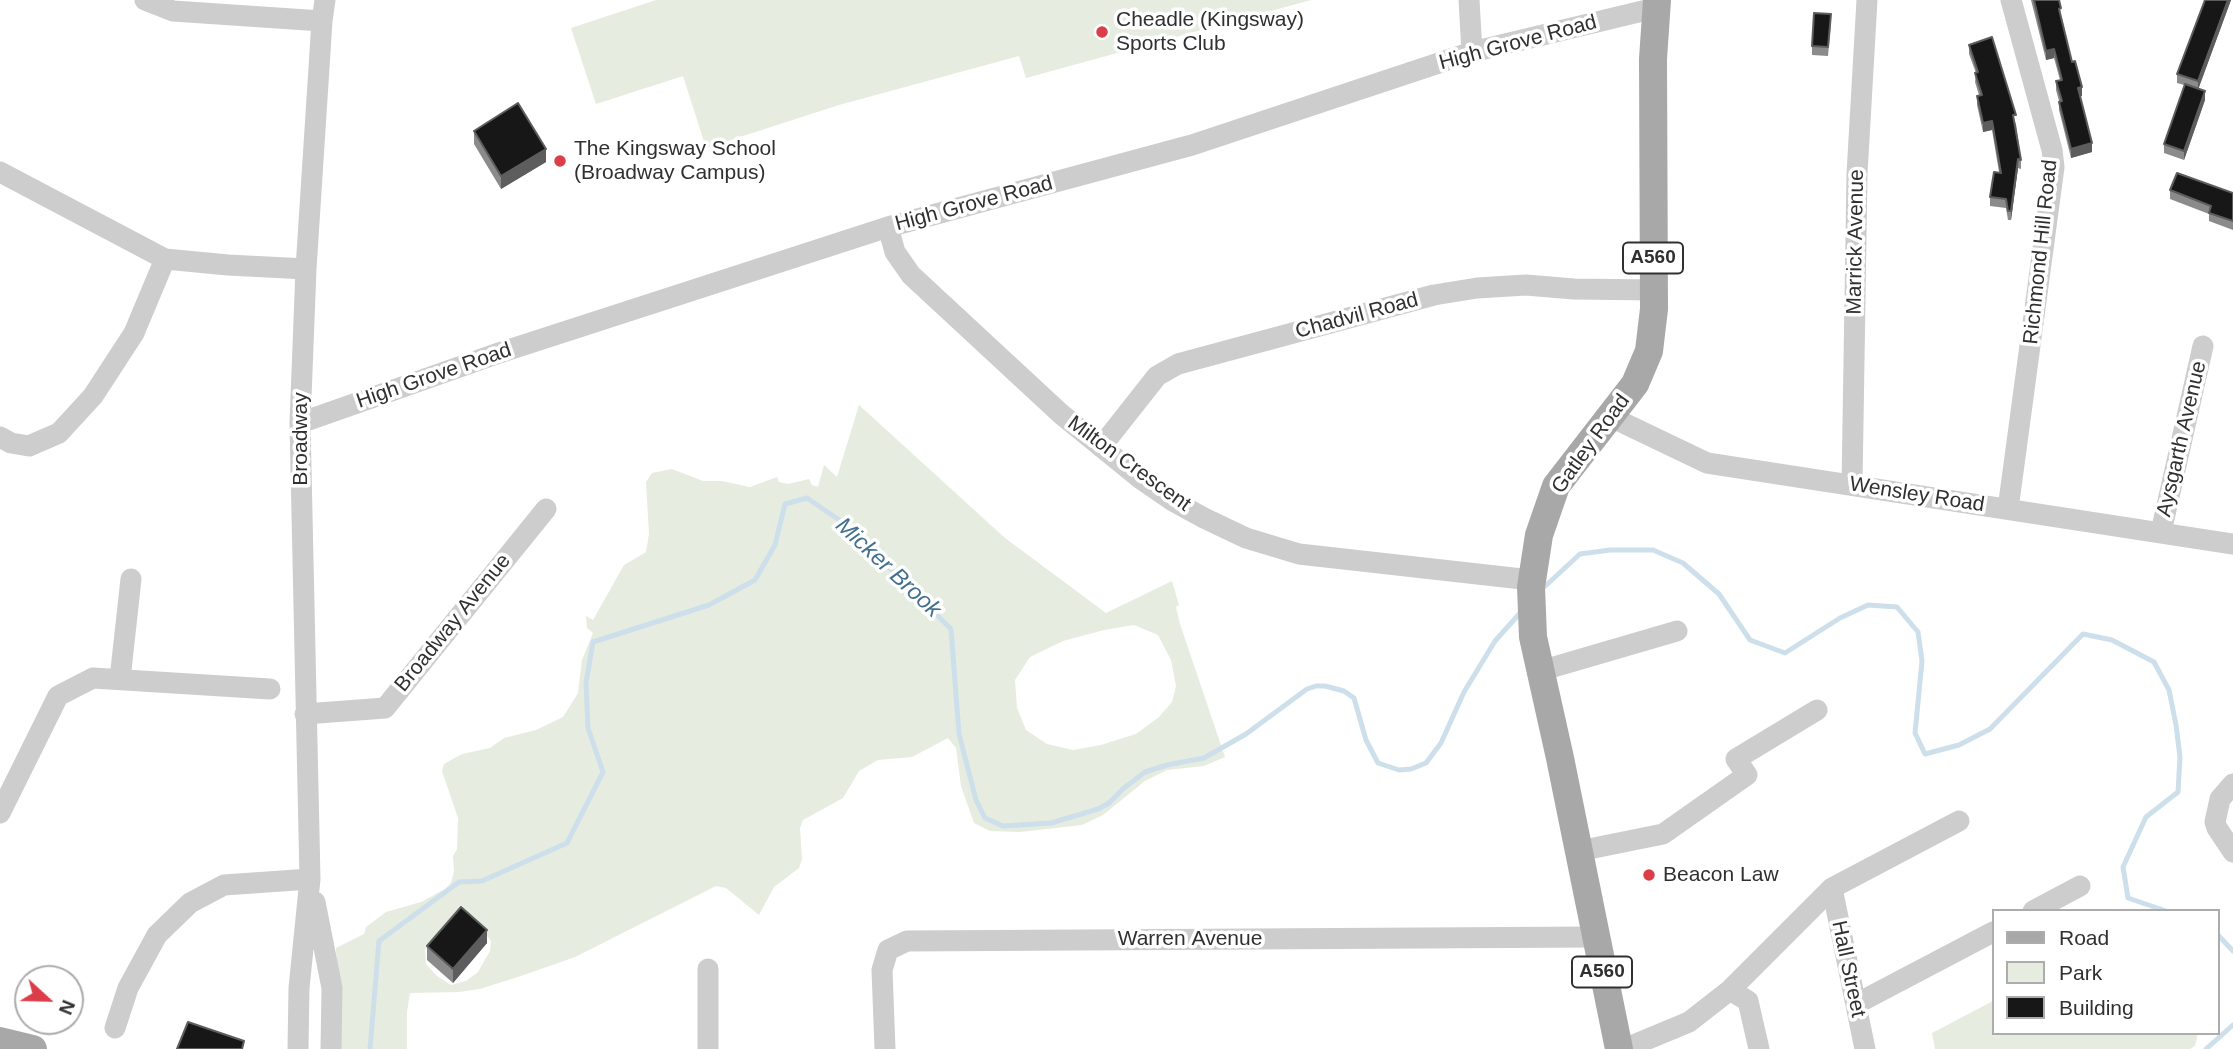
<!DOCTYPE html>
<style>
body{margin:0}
#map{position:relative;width:2233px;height:1049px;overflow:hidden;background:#fff;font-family:Helvetica,sans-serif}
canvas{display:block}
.legend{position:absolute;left:1992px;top:909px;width:228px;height:126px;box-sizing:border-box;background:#fff;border:2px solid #acacac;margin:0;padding:9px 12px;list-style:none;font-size:21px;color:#303030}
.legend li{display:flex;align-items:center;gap:14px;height:35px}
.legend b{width:35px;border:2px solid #acacac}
.north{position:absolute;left:14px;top:965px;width:70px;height:70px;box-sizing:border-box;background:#fff;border:2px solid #acacac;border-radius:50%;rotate:112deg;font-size:19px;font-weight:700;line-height:28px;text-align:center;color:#303030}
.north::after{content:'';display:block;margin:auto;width:24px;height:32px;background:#db3e49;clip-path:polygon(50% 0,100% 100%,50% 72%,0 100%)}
</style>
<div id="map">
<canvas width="2233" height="1049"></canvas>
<ul class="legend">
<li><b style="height:9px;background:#a8a8a8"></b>Road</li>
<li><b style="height:19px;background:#e6ecdf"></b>Park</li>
<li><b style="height:19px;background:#171717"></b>Building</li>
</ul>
<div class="north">N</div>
</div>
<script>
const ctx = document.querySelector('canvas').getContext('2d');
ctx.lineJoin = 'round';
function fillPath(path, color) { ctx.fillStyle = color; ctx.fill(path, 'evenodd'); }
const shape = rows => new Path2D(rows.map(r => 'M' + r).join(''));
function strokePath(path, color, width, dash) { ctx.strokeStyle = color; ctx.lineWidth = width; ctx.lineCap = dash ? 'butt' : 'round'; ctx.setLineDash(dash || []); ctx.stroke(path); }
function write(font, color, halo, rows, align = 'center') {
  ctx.font = font + ' Helvetica,sans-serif'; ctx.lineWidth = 7; ctx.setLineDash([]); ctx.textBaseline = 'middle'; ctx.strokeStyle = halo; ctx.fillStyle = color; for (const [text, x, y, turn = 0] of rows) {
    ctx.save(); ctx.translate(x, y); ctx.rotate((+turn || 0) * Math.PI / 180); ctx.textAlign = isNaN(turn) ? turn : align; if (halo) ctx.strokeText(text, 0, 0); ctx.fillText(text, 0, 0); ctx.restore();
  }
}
const green = shape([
 [656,0,1311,0,1026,78,1019,56,839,105,706,148,683,76,596,104,571,28],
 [859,405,1005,538,1106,613,1172,581,1179,605,1176,607,1180,624,1225,757,1204,766,1167,770,1145,781,1103,815,1082,825,1020,832,990,831,974,823,961,786,956,748,948,738,912,757,878,760,859,771,843,798,803,820,800,828,802,859,799,868,774,887,759,915,726,888,716,886,575,957,521,976,480,989,459,992,410,993,407,1012,407,1049,340,1049,336,948,364,934,366,927,386,912,421,902,445,889,451,883,454,871,453,856,457,849,458,818,442,771,444,764,462,754,490,748,504,738,536,730,563,717,578,693,582,660,593,633,587,628,586,616,593,620,624,565,646,552,649,534,646,482,652,473,672,469,703,481,722,481,750,487,777,477,779,482,788,484,809,479,812,485,818,487,824,465,837,477],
 [1134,625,1158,635,1171,660,1176,686,1172,702,1159,717,1136,734,1101,745,1073,750,1047,744,1026,730,1017,708,1015,680,1030,657,1063,641,1104,630],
 [481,928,491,941,490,951,478,972,466,981,451,985,437,976,426,964,425,950,440,932],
 [1993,1001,1993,1033,2198,1033,2195,1046,2190,1049,1935,1049,1932,1033]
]);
const stream = shape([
 [1542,589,1580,554,1610,550,1653,550,1683,563,1719,594,1750,640,1785,653,1840,618,1868,605,1897,607,1918,632,1922,661,1915,733,1925,754,1959,745,1990,729,2083,634,2112,640,2154,662,2169,690,2176,725,2180,757,2178,792,2146,817,2123,867,2128,898,2166,911],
 [2217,934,2233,951],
 [370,1049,379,941,459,882,482,881,567,843,603,772,588,728,586,683,593,642,709,605,755,580,775,545,785,504,807,498,845,524,951,629,959,734,976,800,985,818,1003,826,1051,823,1098,809,1109,803,1124,788,1145,772,1167,765,1204,758,1246,734,1307,689,1316,686,1325,686,1344,691,1354,698,1366,740,1378,763,1399,770,1411,769,1426,763,1441,743,1464,692,1495,641,1521,612],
 [2206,1049,2233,1025]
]);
const minor = shape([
 [145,0,173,11,322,21],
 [1469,0,1472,52],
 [0,172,165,259,228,265,306,269],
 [888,227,895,252,911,275,1061,414,1141,479,1173,501,1204,518,1246,538,1299,554,1531,580],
 [1611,417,1707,463,2233,544],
 [300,423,499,353,888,227,1192,145,1472,52,1655,8],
 [0,437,11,443,29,446,59,433,93,396,134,333,165,259],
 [1101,447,1157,376,1178,364,1434,295,1477,288,1526,285,1574,289,1653,290],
 [1852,485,1857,174,1867,0],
 [2008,509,2054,167,2052,150,2011,0],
 [2161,532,2203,346],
 [1540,671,1677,631],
 [120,679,131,579],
 [305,714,385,708,546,509],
 [2233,784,2220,799,2215,822,2217,828,2233,852],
 [0,813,58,696,93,678,270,689],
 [1579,851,1663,834,1747,775,1736,759,1817,710],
 [1832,888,1865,1049],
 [315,902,332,988,331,1049],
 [2033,911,2080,886],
 [1730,990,1748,1001,1759,1049],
 [1856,1004,1993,932],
 [115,1028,128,988,157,935,190,903,224,885,310,879],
 [298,1049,299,988,310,879,300,423,306,269,322,21,325,0],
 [708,1049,708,969],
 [885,1049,882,970,888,950,907,941,1594,937],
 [1624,1049,1689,1022,1730,990,1832,888,1959,821]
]);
const major = shape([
 [0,1041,33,1049],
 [1619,1049,1560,758,1533,637,1531,587,1539,535,1556,486,1635,384,1649,351,1654,309,1653,59,1657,0]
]);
const wall = shape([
 [2031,0,2059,0,2061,17,2072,62,2082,96,2080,96,2092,152,2071,158,2059,110,2059,101,2056,90,2056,81,2060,80,2054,58,2046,60],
 [2205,0,2231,0,2198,89,2205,100,2184,160,2164,153,2164,144,2184,85,2177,83,2177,74],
 [1831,23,1828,56,1812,55,1812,46],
 [1969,45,2016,124,2021,160,2021,169,2018,168,2011,220,2008,220,2006,208,1990,206,1990,197,1999,172,1992,130,1983,132,1977,105,1977,96,1979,95,1975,82,1976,73,1969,54],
 [474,131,546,162,501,189,474,144],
 [2170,190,2233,193,2233,230,2209,221,2209,214,2170,199],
 [487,943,453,983,427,960,427,946]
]);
const shadedWall = shape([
 [2228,0,2231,0,2198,90,2198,81],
 [2054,49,2054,58,2046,60,2046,51],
 [2082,87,2082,96,2078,97,2078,88],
 [2205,91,2205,100,2184,160,2184,151],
 [1992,121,1992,130,1983,132,1983,123],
 [2092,143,2092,152,2071,158,2071,149],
 [546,149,546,162,501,189,501,176],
 [2018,159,2018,168,2011,220,2011,211],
 [487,930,487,943,453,983,453,969]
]);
const building = shape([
 [2034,0,2059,0,2061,8,2059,9,2072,62,2075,61,2082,87,2078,88,2092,143,2071,149,2059,102,2062,101,2056,81,2062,80,2054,49,2046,51,2034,0],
 [2205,0,2228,0,2198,81,2177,74,2205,0],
 [1814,13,1831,14,1828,47,1812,46,1814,13],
 [1992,37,2016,115,2013,115,2021,160,2018,159,2011,211,2008,211,2006,199,1990,197,1994,172,2001,173,1992,121,1983,123,1977,96,1982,95,1975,73,1978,72,1969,45,1992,37],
 [2185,84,2205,91,2184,151,2164,144,2185,84],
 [518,103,546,149,501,176,474,131,518,103],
 [2177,173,2233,193,2233,221,2209,213,2211,206,2170,190,2177,173],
 [461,907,487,930,453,969,427,946,461,907],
 [188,1022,244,1041,242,1049,177,1049,188,1022]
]);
const markers = [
 [1102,32,7,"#db3e49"],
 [560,161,7,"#db3e49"],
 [1649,875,7,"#db3e49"]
];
const shields = [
 [1653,258,60],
 [1602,972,60]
];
const shieldNames = [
 ["A560",1653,258],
 ["A560",1602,972]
];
const poiNames = [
 ["Cheadle (Kingsway)",1116,20],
 ["Sports Club",1116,44],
 ["The Kingsway School",574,149],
 ["(Broadway Campus)",574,173],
 ["Beacon Law",1663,875]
];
const streetNames = [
 ["High Grove Road",1518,43,-15],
 ["High Grove Road",974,204,-15],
 ["Marrick Avenue",1856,242,-89],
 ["Richmond Hill Road",2041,252,-84],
 ["Chadvil Road",1357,316,-15],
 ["High Grove Road",434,376,-19],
 ["Broadway",301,439,-90],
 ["Aysgarth Avenue",2182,439,-77],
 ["Gatley Road",1591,444,-54],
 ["Milton Crescent",1129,464,36],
 ["Wensley Road",1917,495,9],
 ["Broadway Avenue",453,623,-51],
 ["Warren Avenue",1190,939],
 ["Hall Street",1848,969,78]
];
const waterNames = [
 ["Micker Brook",888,568,43]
];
fillPath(green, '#e6ecdf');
strokePath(stream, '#cddfea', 5);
strokePath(minor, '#cdcdcd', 21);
strokePath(major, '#a8a8a8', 28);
fillPath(wall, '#8b8b8b');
fillPath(shadedWall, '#5d5d5d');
fillPath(building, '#171717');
strokePath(building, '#5d5d5d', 2);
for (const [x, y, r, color] of markers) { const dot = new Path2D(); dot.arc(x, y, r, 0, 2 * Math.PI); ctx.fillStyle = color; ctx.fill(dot); strokePath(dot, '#fff', 2.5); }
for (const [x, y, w] of shields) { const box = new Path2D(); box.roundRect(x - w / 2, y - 15.5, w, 31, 5); ctx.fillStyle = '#fff'; ctx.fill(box); strokePath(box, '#303030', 2); }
write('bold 19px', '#303030', null, shieldNames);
write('21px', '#303030', '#fff', poiNames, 'left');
write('21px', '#303030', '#fff', streetNames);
write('italic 23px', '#42708e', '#fff', waterNames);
</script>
